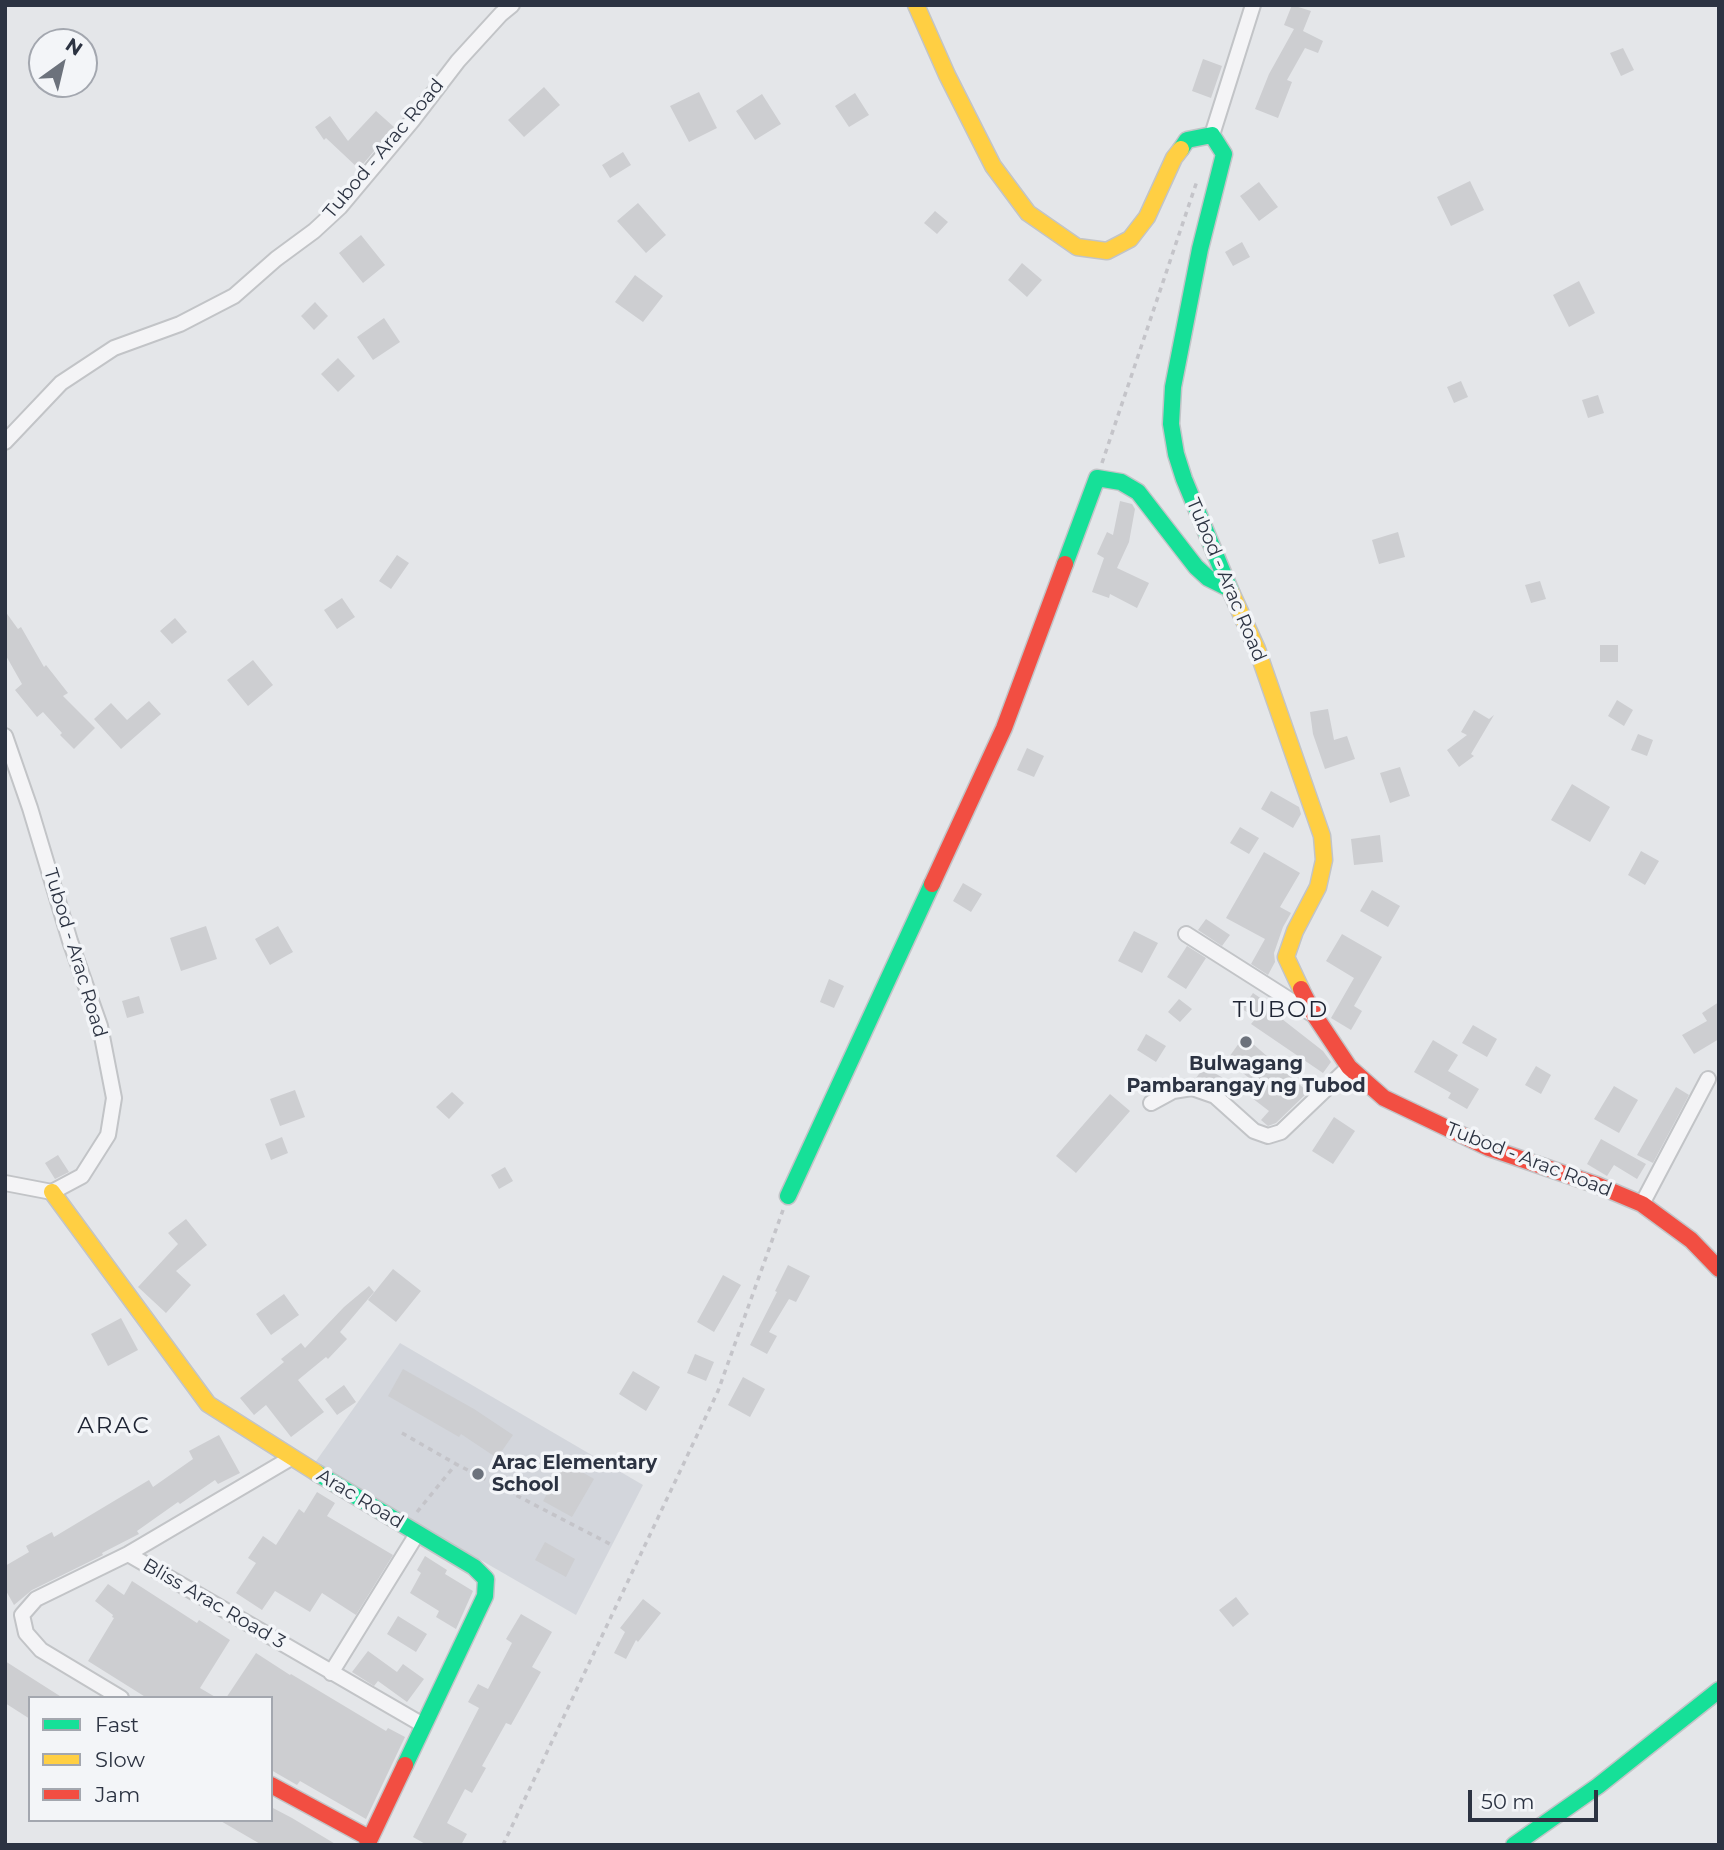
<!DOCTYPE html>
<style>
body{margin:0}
#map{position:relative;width:1724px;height:1850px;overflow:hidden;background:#e4e6e9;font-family:Montserrat,sans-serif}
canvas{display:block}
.frame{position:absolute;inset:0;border:7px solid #2c3342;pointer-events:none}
.legend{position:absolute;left:28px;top:1696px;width:245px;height:126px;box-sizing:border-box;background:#f3f5f8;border:2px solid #a3a7af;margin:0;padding:9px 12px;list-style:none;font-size:21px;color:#2c3342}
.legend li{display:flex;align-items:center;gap:14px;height:35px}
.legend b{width:35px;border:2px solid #a3a7af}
.north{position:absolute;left:28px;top:28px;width:70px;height:70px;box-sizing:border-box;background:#f3f5f8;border:2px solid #a3a7af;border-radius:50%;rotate:34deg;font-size:19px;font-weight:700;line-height:28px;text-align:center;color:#2c3342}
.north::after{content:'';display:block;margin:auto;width:24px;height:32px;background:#6c727c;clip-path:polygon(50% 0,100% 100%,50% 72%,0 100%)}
.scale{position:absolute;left:1468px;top:1790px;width:130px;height:32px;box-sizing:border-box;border:4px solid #2c3342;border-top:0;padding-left:9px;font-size:21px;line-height:24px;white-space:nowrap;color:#2c3342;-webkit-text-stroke:5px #f3f5f8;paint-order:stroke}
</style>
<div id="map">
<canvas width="1724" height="1850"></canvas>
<div class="frame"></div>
<ul class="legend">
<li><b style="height:9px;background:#16e098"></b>Fast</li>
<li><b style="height:9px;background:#ffcf43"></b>Slow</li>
<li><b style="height:9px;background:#f24e42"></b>Jam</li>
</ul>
<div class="north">N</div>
<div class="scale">50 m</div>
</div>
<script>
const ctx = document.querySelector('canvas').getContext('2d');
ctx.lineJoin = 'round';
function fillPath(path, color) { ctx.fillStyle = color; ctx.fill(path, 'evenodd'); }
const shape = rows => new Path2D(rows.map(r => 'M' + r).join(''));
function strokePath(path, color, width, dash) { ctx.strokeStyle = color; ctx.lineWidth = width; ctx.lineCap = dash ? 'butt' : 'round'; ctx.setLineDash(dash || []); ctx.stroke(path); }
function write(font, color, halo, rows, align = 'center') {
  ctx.font = font + ' Montserrat,sans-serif'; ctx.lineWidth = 7; ctx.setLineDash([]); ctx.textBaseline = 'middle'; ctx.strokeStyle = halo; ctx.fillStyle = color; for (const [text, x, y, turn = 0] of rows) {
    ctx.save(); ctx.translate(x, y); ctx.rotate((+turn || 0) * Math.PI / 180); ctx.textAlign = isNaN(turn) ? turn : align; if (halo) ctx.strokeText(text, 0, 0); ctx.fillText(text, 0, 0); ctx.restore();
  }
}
const built = shape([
 [400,1343,643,1485,576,1615,314,1464]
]);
const building = shape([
 [1292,5,1311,11,1303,31,1323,41,1318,53,1305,48,1287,80,1292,82,1278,118,1255,109,1269,74,1294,29,1284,25],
 [1623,48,1634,70,1621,76,1610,53],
 [1203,59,1222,66,1211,98,1192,91],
 [544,87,560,105,524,137,508,120],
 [699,92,717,128,689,142,670,106],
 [855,93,869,115,849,127,835,106],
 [762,94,781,124,755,140,736,111],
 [376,111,394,127,359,169,326,138,324,140,315,127,330,116,348,141],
 [623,152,631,165,610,178,602,165],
 [1470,181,1484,210,1451,226,1437,197],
 [1259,182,1278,207,1259,221,1240,196],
 [638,203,666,235,646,253,617,221],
 [935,211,948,222,937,234,924,223],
 [361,235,385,265,363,283,339,253],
 [1242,242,1250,257,1233,266,1225,252],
 [1022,263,1042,280,1027,297,1008,280],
 [635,275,663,296,643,322,615,302],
 [1579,281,1595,313,1569,327,1553,295],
 [315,302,328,316,314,330,301,316],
 [384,318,400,342,373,360,357,337],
 [338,358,355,376,338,392,321,374],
 [1461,381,1468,397,1454,403,1447,387],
 [1598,395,1604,413,1588,418,1582,400],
 [1120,501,1132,504,1135,509,1129,542,1117,568,1149,583,1137,608,1110,594,1109,598,1092,592,1104,558,1097,554,1107,532,1113,535],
 [1398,532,1405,557,1379,564,1372,540],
 [397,555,409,563,391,589,379,581],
 [1540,581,1546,599,1531,603,1525,585],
 [342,598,355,617,337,629,324,610],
 [5,611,18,629,21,627,44,667,46,665,68,693,63,696,95,728,74,749,60,735,62,733,43,712,37,717,15,690,22,684,5,654],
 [175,618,187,632,172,644,160,631],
 [1600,645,1618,645,1618,662,1600,662],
 [253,660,273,685,248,706,227,680],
 [1617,700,1633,710,1624,726,1608,716],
 [149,701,161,714,121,749,94,719,111,703,127,720],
 [1328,709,1334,740,1347,736,1355,759,1325,769,1313,734,1310,712],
 [1474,710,1489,719,1494,715,1471,754,1474,756,1459,767,1447,750,1467,735,1461,732],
 [1638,734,1653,740,1647,756,1631,750],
 [1027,748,1044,756,1034,777,1017,770],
 [1400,767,1410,796,1390,803,1380,773],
 [1572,784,1610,807,1590,842,1551,820],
 [1271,791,1299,807,1301,814,1293,828,1261,809],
 [1240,827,1259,838,1249,854,1230,843],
 [1380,835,1383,862,1354,865,1351,839],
 [1641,851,1659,861,1645,885,1628,875],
 [1264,852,1300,873,1280,907,1291,913,1283,927,1274,953,1275,962,1268,975,1251,964,1265,939,1226,918],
 [963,883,982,894,971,912,953,901],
 [1372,890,1400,906,1388,927,1360,911],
 [1206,919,1230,935,1222,946,1198,930],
 [206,926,217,959,181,971,170,938],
 [278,926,293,952,270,965,255,939],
 [1134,931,1158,943,1142,973,1118,961],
 [1342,934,1382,957,1354,1006,1362,1011,1351,1030,1331,1018,1354,978,1326,961],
 [1187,946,1206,958,1186,989,1167,977],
 [829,979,844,986,834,1008,820,1002],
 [1253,993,1275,1008,1273,1012,1323,1051,1331,1062,1323,1073,1251,1024,1256,1018,1242,1009],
 [139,996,144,1013,127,1018,122,1001],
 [1179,999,1192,1009,1180,1022,1168,1012],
 [1719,1002,1719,1039,1694,1054,1682,1035,1707,1021,1702,1013],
 [1473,1025,1497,1039,1487,1057,1462,1043],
 [1146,1034,1166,1046,1156,1062,1137,1050],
 [1244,1036,1308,1092,1276,1123,1268,1126,1261,1120,1269,1111,1252,1098,1260,1087,1227,1060],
 [1433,1040,1458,1055,1448,1071,1479,1089,1467,1109,1448,1098,1451,1093,1414,1072],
 [1536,1066,1551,1075,1541,1094,1525,1085],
 [1204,1067,1225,1079,1218,1087,1196,1078],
 [1614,1086,1638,1100,1619,1133,1594,1119],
 [1676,1087,1689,1095,1653,1163,1637,1155],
 [295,1090,305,1117,280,1126,270,1099],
 [452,1092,464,1103,449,1119,436,1107],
 [1110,1094,1130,1111,1076,1173,1056,1156],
 [1334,1117,1355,1131,1333,1164,1312,1151],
 [282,1137,288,1153,271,1160,265,1144],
 [1601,1139,1646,1164,1637,1179,1614,1165,1607,1176,1587,1164],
 [58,1155,69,1172,55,1179,45,1163],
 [505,1167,513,1181,499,1189,491,1175],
 [186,1219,207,1245,176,1271,191,1285,166,1313,138,1287,178,1244,168,1233],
 [788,1265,810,1276,796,1302,789,1299,769,1332,777,1336,767,1354,750,1345,777,1292,775,1291],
 [393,1269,421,1291,396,1322,368,1300],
 [723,1275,741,1285,714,1332,697,1322],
 [369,1286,374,1292,340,1332,347,1339,328,1359,326,1357,298,1380,324,1412,291,1437,266,1405,254,1415,240,1398,284,1362,281,1359,301,1343,305,1348,344,1307],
 [284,1294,299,1315,271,1335,256,1314],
 [121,1318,138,1350,108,1366,91,1334],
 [695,1354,714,1362,706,1381,687,1373],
 [403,1369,474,1409,513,1435,497,1458,461,1434,459,1437,388,1396],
 [633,1371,660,1387,646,1411,619,1394],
 [743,1377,765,1389,750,1417,728,1405],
 [344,1385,356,1402,337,1415,325,1399],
 [219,1435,240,1473,218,1484,215,1480,180,1504,178,1502,137,1531,139,1534,102,1553,103,1555,32,1590,14,1605,5,1589,5,1566,29,1552,26,1546,52,1532,54,1537,149,1480,153,1487,193,1459,189,1451],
 [565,1462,594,1479,572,1517,543,1501],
 [317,1492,335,1503,327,1516,393,1555,356,1615,322,1593,310,1612,275,1591,262,1610,236,1593,256,1563,248,1558,263,1536,276,1545,299,1509,304,1513],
 [545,1542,575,1559,566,1577,535,1560],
 [425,1556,447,1570,445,1574,473,1591,456,1629,436,1617,439,1611,410,1593,421,1573,417,1570],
 [132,1581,197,1623,199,1620,230,1640,200,1688,217,1698,147,1698,88,1661,114,1618,112,1617,113,1615,95,1601,108,1584,124,1595],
 [1236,1597,1249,1614,1233,1627,1219,1610],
 [643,1599,661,1613,638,1642,636,1640,626,1659,614,1653,625,1632,620,1628],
 [521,1614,552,1632,532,1667,541,1672,511,1725,506,1723,482,1766,486,1768,472,1793,465,1789,447,1823,467,1834,461,1845,427,1845,413,1837,479,1708,468,1702,478,1684,488,1689,512,1643,506,1639],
 [398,1616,427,1634,416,1652,387,1634],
 [368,1651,397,1672,403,1664,424,1679,407,1702,378,1681,374,1686,352,1672],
 [256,1653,290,1675,291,1674,386,1731,388,1728,405,1737,366,1819,300,1781,297,1785,271,1770,271,1698,226,1698],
 [5,1661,30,1677,63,1698,30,1698,30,1719,5,1703],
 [271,1807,292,1818,337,1845,262,1845,219,1820,271,1820]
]);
const path = shape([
 [1102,463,1197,181],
 [402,1433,456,1464],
 [417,1512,456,1464,610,1544],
 [503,1845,718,1391,783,1210]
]);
const street = shape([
 [1212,135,1253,5],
 [5,442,61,383,114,348,180,324,234,296,276,259,314,231,340,207,412,121,458,61,501,14,512,5],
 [5,736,30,808,70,941,100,1026,114,1098,108,1135,82,1176,52,1192,5,1183],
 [1186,934,1315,1016],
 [1151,1103,1173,1091,1192,1088,1215,1096,1254,1131,1268,1136,1281,1132,1349,1067],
 [1642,1204,1708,1079],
 [128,1554,423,1725],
 [331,1673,417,1534],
 [121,1698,41,1650,26,1633,22,1615,36,1599,128,1554,291,1458]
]);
const fast = shape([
 [1181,149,1187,140,1212,135,1224,154,1200,249,1173,387,1171,424,1176,454,1184,479,1231,592],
 [1065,564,1097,478,1121,482,1138,492,1196,567,1208,578,1230,589],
 [788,1196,932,884],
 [317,1473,474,1567,486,1579,485,1596,405,1765],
 [1514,1845,1598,1786,1719,1690]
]);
const slow = shape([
 [916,5,947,75,993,166,1028,213,1077,247,1107,251,1130,239,1147,217,1174,158,1181,149],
 [1231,592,1257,649,1322,836,1324,860,1318,887,1295,931,1286,957,1301,989],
 [52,1192,208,1404,317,1473]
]);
const jam = shape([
 [932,884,1004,728,1065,564],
 [1301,989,1315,1016,1349,1067,1384,1098,1489,1148,1597,1185,1642,1204,1691,1240,1719,1269],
 [271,1785,369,1838],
 [367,1845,405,1765]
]);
const markers = [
 [1246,1042,7,"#6c727c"],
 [478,1474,7,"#6c727c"]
];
const streetNames = [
 ["Tubod - Arac Road",384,149,-50],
 ["Tubod - Arac Road",1226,580,67],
 ["Tubod - Arac Road",75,953,73],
 ["Tubod - Arac Road",1529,1160,21],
 ["Arac Road",360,1499,31],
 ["Bliss Arac Road 3",214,1604,30]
];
const poiNames = [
 ["Bulwagang",1246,1064],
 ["Pambarangay ng Tubod",1246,1086],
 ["Arac Elementary",492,1463,"left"],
 ["School",492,1485,"left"]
];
const quarterNames = [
 ["TUBOD",1281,1010],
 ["ARAC",114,1426]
];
fillPath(built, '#d3d6dc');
fillPath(building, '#cdced1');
strokePath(street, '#c2c4c7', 18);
strokePath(fast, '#c2c4c7', 19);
strokePath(slow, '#c2c4c7', 19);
strokePath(jam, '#c2c4c7', 19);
strokePath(path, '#c4c4c9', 3.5, [5, 5]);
strokePath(street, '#f4f4f6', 14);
strokePath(fast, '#16e098', 16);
strokePath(slow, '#ffcf43', 16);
strokePath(jam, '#f24e42', 16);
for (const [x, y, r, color] of markers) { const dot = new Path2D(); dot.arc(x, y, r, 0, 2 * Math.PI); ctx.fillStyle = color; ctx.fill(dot); strokePath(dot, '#f3f5f8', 2.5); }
write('19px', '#2c3342', '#f3f5f8', streetNames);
write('bold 19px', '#2c3342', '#f3f5f8', poiNames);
ctx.letterSpacing = '2px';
write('23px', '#1e2433', '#f3f5f8', quarterNames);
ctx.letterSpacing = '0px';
</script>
